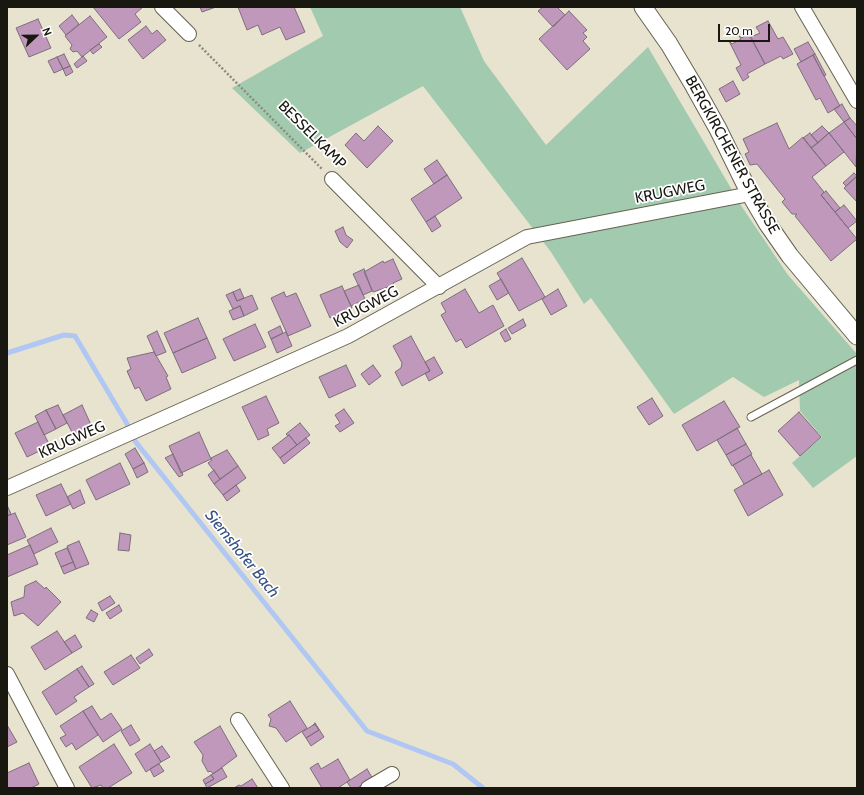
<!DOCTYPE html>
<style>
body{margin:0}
#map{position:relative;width:864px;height:795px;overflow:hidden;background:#e7e3cf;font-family:Cabin,sans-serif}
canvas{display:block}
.frame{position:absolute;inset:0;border:8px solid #181710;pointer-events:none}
.north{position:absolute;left:16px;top:16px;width:40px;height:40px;-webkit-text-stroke:3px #fff;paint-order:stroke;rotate:68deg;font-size:11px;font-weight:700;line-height:16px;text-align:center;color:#181710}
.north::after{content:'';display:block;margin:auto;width:14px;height:18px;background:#181710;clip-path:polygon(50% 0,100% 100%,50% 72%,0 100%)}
.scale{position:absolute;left:718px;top:24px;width:52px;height:18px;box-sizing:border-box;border:2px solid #181710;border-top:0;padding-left:5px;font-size:12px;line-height:14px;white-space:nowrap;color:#181710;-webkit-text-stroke:3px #fff;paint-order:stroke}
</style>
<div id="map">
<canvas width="864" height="795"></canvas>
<div class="frame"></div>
<div class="north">N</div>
<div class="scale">20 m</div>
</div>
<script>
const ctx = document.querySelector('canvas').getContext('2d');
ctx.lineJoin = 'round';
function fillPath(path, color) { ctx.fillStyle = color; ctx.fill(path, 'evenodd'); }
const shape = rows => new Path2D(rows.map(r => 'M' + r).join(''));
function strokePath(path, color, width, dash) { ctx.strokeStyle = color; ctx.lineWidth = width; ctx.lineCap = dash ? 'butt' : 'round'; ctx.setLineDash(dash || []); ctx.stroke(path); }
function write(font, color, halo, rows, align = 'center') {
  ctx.font = font + ' Cabin,sans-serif'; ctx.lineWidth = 3.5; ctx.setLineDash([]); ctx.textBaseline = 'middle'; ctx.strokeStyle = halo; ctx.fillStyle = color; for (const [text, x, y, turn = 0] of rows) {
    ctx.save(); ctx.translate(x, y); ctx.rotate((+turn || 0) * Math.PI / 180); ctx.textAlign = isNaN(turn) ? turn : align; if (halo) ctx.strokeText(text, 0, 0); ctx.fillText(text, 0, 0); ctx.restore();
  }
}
const green = shape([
 [310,7,460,7,484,61,546,145,648,47,742,207,788,275,857,354,857,456,813,488,792,463,822,437,800,411,799,380,764,397,733,377,674,414,591,298,584,304,551,252,423,86,300,153,232,88,323,36]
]);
const stream = shape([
 [7,353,64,335,75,336,126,422,135,441,367,731,453,764,483,788]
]);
const building = shape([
 [93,7,143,7,135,14,141,22,119,39,93,7],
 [200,7,216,7,202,12,200,7],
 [238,7,294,7,305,32,286,40,280,27,262,35,258,25,247,30,238,7],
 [543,7,557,7,565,15,553,27,538,11,543,7],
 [569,11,587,30,583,33,587,37,583,41,590,49,567,70,539,39,569,11],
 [72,15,79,24,66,35,59,26,72,15],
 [90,16,107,37,82,57,77,51,73,52,70,49,72,45,65,36,90,16],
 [38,19,51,48,29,57,16,28,38,19],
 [768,21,778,39,783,37,793,54,783,59,781,56,765,64,751,37,760,33,756,27,768,21],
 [146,26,152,34,157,30,166,40,143,59,128,40,146,26],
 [748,33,765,64,747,74,749,77,743,81,736,68,741,65,729,41,732,44,741,39,739,36,742,38,748,33],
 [808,42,815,54,801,62,794,49,808,42],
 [99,44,102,47,93,54,90,50,99,44],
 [64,54,70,66,63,69,57,57,64,54],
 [815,54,826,75,824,76,813,55,815,54],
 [813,55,840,106,828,113,820,98,816,100,797,64,813,55],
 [83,56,87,61,77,68,74,64,83,56],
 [57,57,63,69,54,73,48,61,57,57],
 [70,66,73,72,66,76,63,69,70,66],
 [733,81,740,94,726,102,719,89,733,81],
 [842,104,850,118,844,122,834,109,842,104],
 [850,118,857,126,857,139,844,122,850,118],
 [844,122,857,139,856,167,829,133,844,122],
 [777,123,789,149,803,137,826,166,812,177,824,192,821,195,857,239,831,261,795,216,797,214,792,214,782,202,785,199,757,164,750,165,745,154,749,152,743,139,777,123],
 [378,126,393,141,367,168,345,145,356,133,364,141,378,126],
 [822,126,829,133,818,143,811,135,822,126],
 [810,133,818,143,811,148,803,138,810,133],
 [829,133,844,152,826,166,811,148,829,133],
 [437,160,447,175,434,184,424,169,437,160],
 [854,173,857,176,846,186,843,183,854,173],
 [447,175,462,198,426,222,411,199,447,175],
 [857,176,857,202,844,188,857,176],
 [826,191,840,208,835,212,821,195,826,191],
 [844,205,857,221,848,228,835,212,844,205],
 [435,216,441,226,432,232,426,222,435,216],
 [343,227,346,235,353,240,347,248,340,242,335,231,343,227],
 [522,258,545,297,519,311,497,273,522,258],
 [393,259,402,279,393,283,394,285,373,292,364,272,383,261,384,263,393,259],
 [364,269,372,291,363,295,353,274,364,269],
 [501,279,509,293,497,300,489,286,501,279],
 [359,285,365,299,351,306,344,291,359,285],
 [342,286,352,308,330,318,320,295,342,286],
 [240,289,244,298,237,301,233,292,240,289],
 [465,289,479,313,493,305,504,326,466,348,461,339,456,342,441,315,446,312,441,303,465,289],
 [558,289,567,306,551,315,542,299,558,289],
 [233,292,237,301,252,295,258,309,244,316,240,306,233,309,226,295,233,292],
 [284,292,286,297,296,293,311,326,288,336,271,298,284,292],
 [240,306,244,316,233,320,229,311,240,306],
 [198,318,207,338,173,353,164,333,198,318],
 [523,319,526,326,512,334,508,328,523,319],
 [255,324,266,347,234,361,223,339,255,324],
 [280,326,283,333,271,339,268,332,280,326],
 [506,329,511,339,505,342,500,333,506,329],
 [157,331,166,352,156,356,147,336,157,331],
 [286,332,292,346,277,353,271,339,286,332],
 [411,336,430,371,402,386,395,372,401,368,402,363,393,346,411,336],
 [207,338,216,358,182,373,173,353,207,338],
 [154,352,168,376,166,377,171,389,146,401,139,387,135,389,127,371,131,369,127,358,154,352],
 [434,357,443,373,429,381,425,373,430,371,425,362,434,357],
 [346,365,356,386,329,398,319,377,346,365],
 [373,365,381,376,369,385,361,374,373,365],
 [266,396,279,423,267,429,269,435,258,440,242,407,266,396],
 [652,398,663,416,649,425,637,407,652,398],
 [724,401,740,427,697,451,682,425,724,401],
 [58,405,67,423,56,429,46,410,58,405],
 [82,405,92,427,74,436,63,415,82,405],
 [344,409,354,423,340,432,335,426,340,423,335,415,344,409],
 [46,410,56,429,44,435,35,416,46,410],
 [799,412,821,437,800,456,778,431,799,412],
 [38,422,50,446,27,457,15,433,38,422],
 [300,423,310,435,297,445,289,435,288,436,286,434,300,423],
 [737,428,746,444,726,455,717,440,737,428],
 [199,432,211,459,181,473,169,446,199,432],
 [289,435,297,445,280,458,272,448,289,435],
 [306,438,310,443,284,464,280,458,306,438],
 [746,444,752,454,732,466,726,455,746,444],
 [135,448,144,463,133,469,125,454,135,448],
 [227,450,238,466,220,479,208,463,212,460,211,458,227,450],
 [173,454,183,475,179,477,165,458,173,454],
 [751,455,762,474,744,484,733,465,751,455],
 [120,463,130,484,96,500,86,480,120,463],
 [144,463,148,472,137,478,133,469,144,463],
 [238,466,246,478,223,495,214,484,238,466],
 [214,470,220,479,214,484,208,475,214,470],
 [769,470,783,495,748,516,734,490,769,470],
 [61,484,71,504,46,516,36,495,61,484],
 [236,485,240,491,227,501,223,495,236,485],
 [80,490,85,503,73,509,67,497,80,490],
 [7,505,11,514,7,516,7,505],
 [15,513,26,537,7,545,7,516,15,513],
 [51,528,58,542,34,554,27,540,51,528],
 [120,533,131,535,129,551,118,550,120,533],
 [79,541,89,564,76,569,67,546,79,541],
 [30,545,38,564,7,577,7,555,30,545],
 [67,548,73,562,61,567,55,553,67,548],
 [73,562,76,569,64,574,61,567,73,562],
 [36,581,45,589,46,587,61,602,38,626,23,613,14,616,11,602,24,597,25,586,36,581],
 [110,596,115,603,102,611,98,603,110,596],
 [119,605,122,611,110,619,106,613,119,605],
 [91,610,98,614,94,622,86,618,91,610],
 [57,631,72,653,45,670,31,647,57,631],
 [75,635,82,647,72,653,64,642,75,635],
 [149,649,153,655,140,664,136,658,149,649],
 [131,655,140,668,113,685,104,672,131,655],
 [82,666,94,684,89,687,77,669,82,666],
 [77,669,89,687,74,697,77,701,56,715,42,692,77,669],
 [290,701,307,728,286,742,276,728,269,726,271,719,268,715,290,701],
 [92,706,101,720,111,713,122,729,103,742,83,711,92,706],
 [83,711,98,735,76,750,72,743,66,747,60,738,66,735,60,726,83,711],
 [315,723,324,737,311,746,306,738,319,730,315,724,312,726,315,723],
 [315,724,319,730,306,738,302,732,315,724],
 [7,725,17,742,7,747,7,725],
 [131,725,140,740,130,746,121,731,131,725],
 [220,726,237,756,213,774,211,771,208,772,202,761,203,755,194,742,220,726],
 [114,744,132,773,108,788,103,788,101,785,92,788,79,767,114,744],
 [150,744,161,762,146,772,135,754,150,744],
 [162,746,170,757,161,762,154,751,162,746],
 [338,759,350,780,338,788,322,788,310,768,318,763,321,769,338,759],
 [29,763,39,784,31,788,7,788,7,773,29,763],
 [159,764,164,771,154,777,150,769,159,764],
 [222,768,227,777,207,788,205,784,214,779,211,775,222,768],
 [367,769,373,779,357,788,351,788,347,782,367,769],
 [211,775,214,779,205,784,203,780,211,775],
 [252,779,258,788,234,788,239,785,241,786,252,779]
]);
const path = shape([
 [199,45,322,169]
]);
const service = shape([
 [751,417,857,360]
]);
const minor = shape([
 [162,7,189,34],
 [802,7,857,101],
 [332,179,439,287],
 [7,488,348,336,527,237,750,194],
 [7,674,67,788],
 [238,720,282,788],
 [368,788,392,774]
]);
const tertiary = shape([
 [643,7,669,44,694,86,718,129,750,194,767,223,790,256,857,336]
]);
const streetNames = [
 ["BESSELKAMP",312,135,45],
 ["BERGKIRCHENER STRASSE",732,155,61],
 ["KRUGWEG",670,192,-11],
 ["KRUGWEG",366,307,-28],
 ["KRUGWEG",72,440,-24]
];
const waterNames = [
 ["Siemshofer Bach",242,554,51]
];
fillPath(green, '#a2caae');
strokePath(stream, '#b1c7f3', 5);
fillPath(building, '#bf98bb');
strokePath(building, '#7d6e7b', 1);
strokePath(service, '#666351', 9);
strokePath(minor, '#666351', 16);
strokePath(tertiary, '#666351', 19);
strokePath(path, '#8d8a7c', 2.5, [2, 2]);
strokePath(service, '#fff', 7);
strokePath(minor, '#fff', 14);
strokePath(tertiary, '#fff', 17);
write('15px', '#181710', '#fff', streetNames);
write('italic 16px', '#375187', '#fff', waterNames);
</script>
